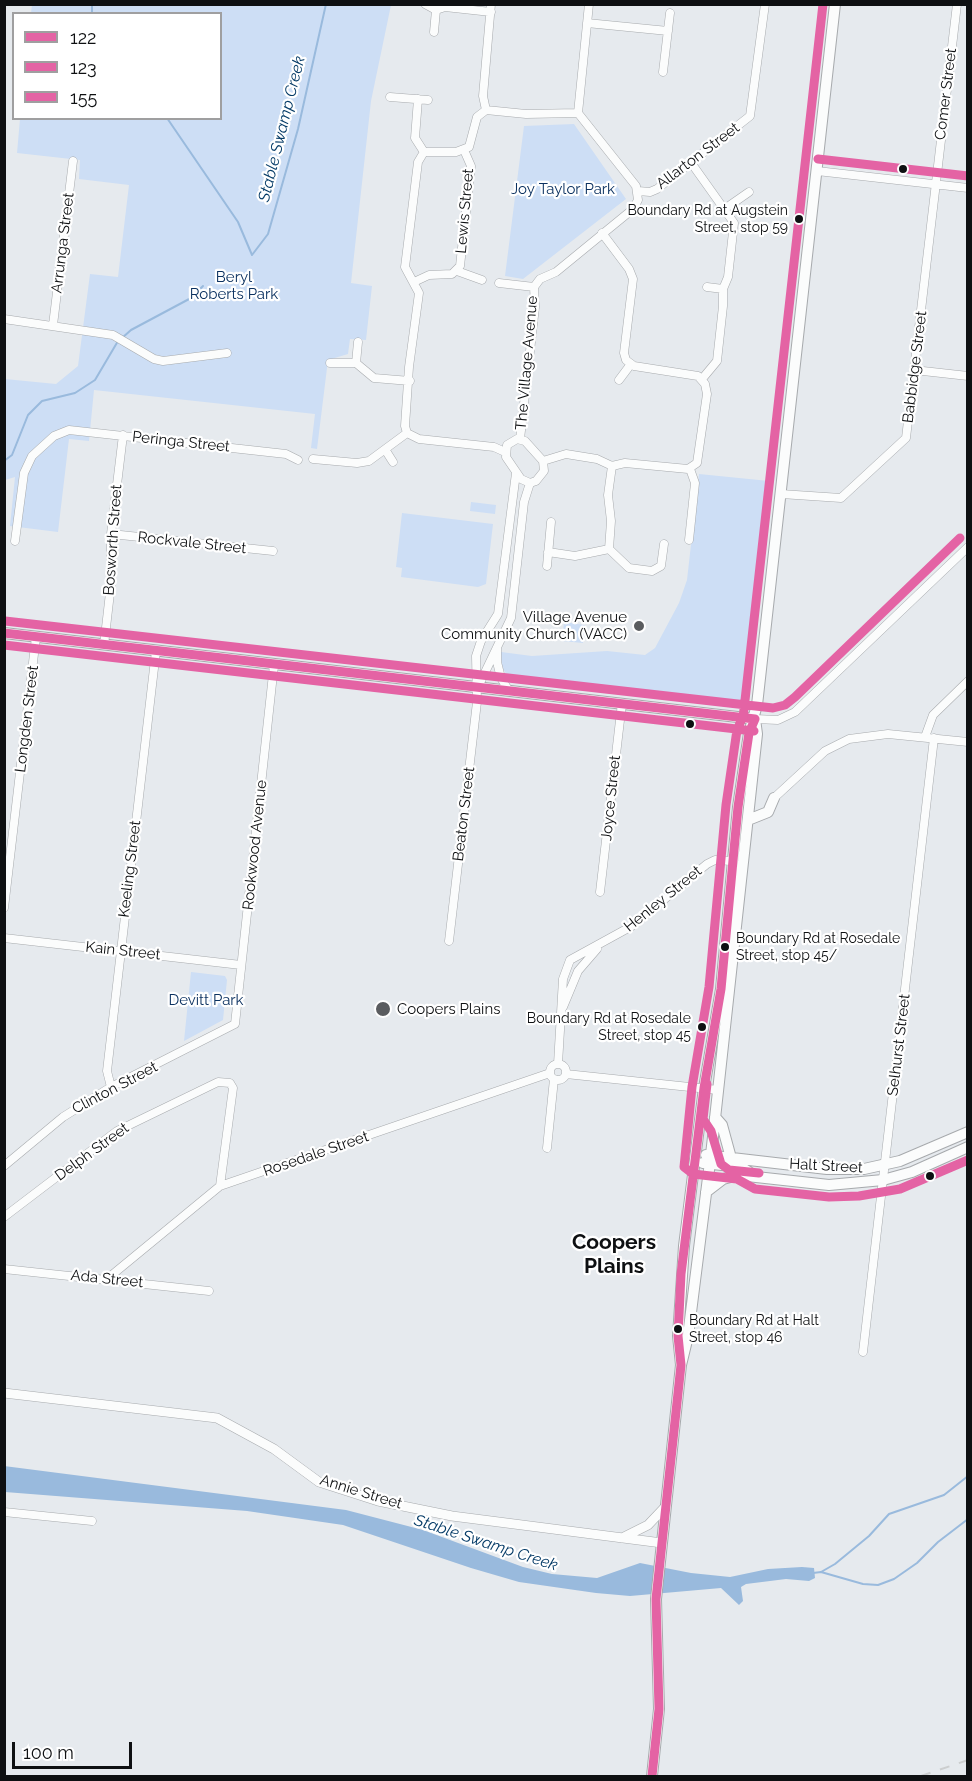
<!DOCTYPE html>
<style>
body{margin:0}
#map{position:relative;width:972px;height:1781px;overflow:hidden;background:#e6eaee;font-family:Raleway,sans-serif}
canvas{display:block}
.frame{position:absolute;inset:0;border:6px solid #0e1012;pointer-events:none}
.legend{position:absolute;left:12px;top:12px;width:210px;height:108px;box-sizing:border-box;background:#fff;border:2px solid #9f9fa0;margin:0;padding:8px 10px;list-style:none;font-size:18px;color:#0e1012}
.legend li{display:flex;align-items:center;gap:12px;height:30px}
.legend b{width:30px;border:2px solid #9f9fa0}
.scale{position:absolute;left:12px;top:1742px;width:120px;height:27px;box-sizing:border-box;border:3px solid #0e1012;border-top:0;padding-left:8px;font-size:18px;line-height:21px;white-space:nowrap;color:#0e1012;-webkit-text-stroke:4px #fff;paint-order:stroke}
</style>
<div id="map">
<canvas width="972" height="1781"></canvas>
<div class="frame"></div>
<ul class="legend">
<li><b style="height:8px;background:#e463a4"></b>122</li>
<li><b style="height:8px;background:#e463a4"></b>123</li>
<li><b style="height:8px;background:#e463a4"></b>155</li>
</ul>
<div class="scale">100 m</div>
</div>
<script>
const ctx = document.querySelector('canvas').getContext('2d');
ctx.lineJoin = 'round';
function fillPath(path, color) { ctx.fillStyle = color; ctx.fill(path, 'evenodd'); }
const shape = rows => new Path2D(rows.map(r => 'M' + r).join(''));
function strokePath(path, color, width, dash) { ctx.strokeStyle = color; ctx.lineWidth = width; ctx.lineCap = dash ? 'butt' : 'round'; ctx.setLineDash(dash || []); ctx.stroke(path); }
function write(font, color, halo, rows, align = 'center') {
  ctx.font = font + ' Raleway,sans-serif'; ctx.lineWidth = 4.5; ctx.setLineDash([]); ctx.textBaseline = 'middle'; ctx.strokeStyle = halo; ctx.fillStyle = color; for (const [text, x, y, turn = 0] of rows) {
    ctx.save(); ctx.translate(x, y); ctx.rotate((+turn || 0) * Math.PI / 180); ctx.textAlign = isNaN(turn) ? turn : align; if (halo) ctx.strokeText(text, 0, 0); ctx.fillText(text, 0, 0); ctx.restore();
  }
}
const green = shape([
 [32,5,391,5,371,101,351,283,372,286,366,340,350,339,348,354,328,360,317,449,311,448,315,414,94,390,89,441,69,439,58,532,10,526,15,477,5,480,5,379,56,384,78,366,90,274,118,277,129,185,79,179,80,160,17,153,20,119,220,118,220,14,31,13],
 [574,124,626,199,523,279,505,276,524,126],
 [699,474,769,481,744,702,735,708,511,680,502,668,501,652,532,656,607,651,645,655,655,648,679,603,687,580],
 [471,502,496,505,495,514,470,511],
 [402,513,493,524,486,584,478,587,401,577,402,568,396,567],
 [564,622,585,625,583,643,562,641],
 [191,972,225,976,227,980,223,1020,184,1041]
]);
const water = shape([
 [4,1466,346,1510,423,1530,523,1567,552,1574,597,1578,640,1563,691,1573,730,1577,768,1569,802,1567,814,1568,815,1578,809,1581,786,1579,746,1584,741,1587,743,1601,739,1605,721,1588,630,1596,596,1593,519,1582,471,1568,343,1525,247,1511,5,1492]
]);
const stream = shape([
 [92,4,92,14],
 [167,118,238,222,252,255,268,234,298,129,326,4],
 [122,338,131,330,191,298,203,286],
 [4,461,12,455,28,415,42,401,75,393,95,380,118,341],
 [821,1572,863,1584,878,1585,894,1579,917,1563,938,1542,968,1519],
 [813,1573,821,1572,835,1564,869,1536,889,1514,944,1495,968,1476]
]);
const minor = shape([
 [425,4,436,10,445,7,491,12],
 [587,23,668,31],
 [434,32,436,10],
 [663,72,670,13],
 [390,97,428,100],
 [418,99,415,138,424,152],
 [486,110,483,96,491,4],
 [692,164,734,223,728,277,723,289,723,306,717,361,702,379],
 [817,171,968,188],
 [638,191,650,192,657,189,750,116,765,4],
 [726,208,749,192],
 [457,271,482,280],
 [414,282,429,275,452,274,460,266,471,166,464,150],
 [499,283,534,287],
 [707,287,723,289],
 [4,319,113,335,154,359,163,361,227,353],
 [53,325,73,161],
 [330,363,356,363,374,378,410,381],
 [356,363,358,342],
 [914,370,968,376],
 [619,380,631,364],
 [517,439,525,441,543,461,544,471,536,481,530,483,521,479,506,457,507,445,517,439],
 [520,439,535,307,534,287,540,279,556,272,633,209,638,200,636,186,578,113,589,4],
 [386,451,393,462],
 [505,452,494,447,419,439,407,433,405,426,409,367,419,293,405,267,418,162,424,152,456,152,469,147,477,117,486,110,526,114,578,113],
 [313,459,357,463,369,461,407,433],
 [543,461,566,454,597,459,612,466,625,463,688,469,697,463,707,394,705,384,698,376,634,366,626,360,624,353,633,279,629,269,602,233],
 [612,466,608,495,611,521,609,549,629,568,652,571,661,566,664,544],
 [781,494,841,498,906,438,957,4],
 [111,534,273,551],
 [689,540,695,483,690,469],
 [15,541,24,473,32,456,54,436,69,430,286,454,298,460],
 [548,552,575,556,609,549],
 [547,566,551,522],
 [104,645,111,584,111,534,123,435],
 [497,648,497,662,501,678,509,691],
 [478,687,511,618,524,502,530,483],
 [755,719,778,720,795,712,968,547],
 [925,737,933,715,968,681],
 [774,798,825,751,849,739,888,734,968,742],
 [600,892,622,703],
 [4,908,36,637],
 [4,938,241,965],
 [449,941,477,702,476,656,481,641,498,614,516,473],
 [563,1007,578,971,597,949],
 [558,1064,563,979,570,960,632,926,707,864,715,860,732,861],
 '550 1072a8 8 0 1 1 16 0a8 8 0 1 1-16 0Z',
 [566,1074,718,1090],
 [111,1087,107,1071,156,651],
 [547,1148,554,1079],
 [4,1166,63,1117,111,1087,235,1024,274,665],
 [4,1217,117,1131,218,1082,230,1083,233,1088,220,1186],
 [4,1269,209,1291],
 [107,1279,220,1186,550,1073],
 [863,1352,934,738],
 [4,1512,92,1521]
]);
const tertiary = shape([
 [4,1393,217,1418,274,1449,319,1482,378,1501,452,1516,662,1543],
 [622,1538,648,1525,666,1506]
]);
const secondary = shape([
 [4,633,755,719],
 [748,820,768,812,774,798],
 [715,1117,722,1125,731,1158],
 [706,1155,827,1169,864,1169,900,1161,968,1132],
 [703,1163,741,1167,752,1174],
 [706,1192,723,1179,738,1175,829,1185,883,1180,912,1172,968,1147],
 [681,1365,678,1336,684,1246,704,1088,721,989,738,807,749,733,757,705,835,4],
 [652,1776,659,1709,656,1599,681,1365,688,1336,712,1146,757,734,755,719]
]);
const rail = shape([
 [921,1776,968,1760]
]);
const bus1 = shape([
 [4,633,755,719],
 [652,1776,659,1709,656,1599,681,1365,678,1336,681,1274,704,1088,721,989,738,807,749,733,755,719]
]);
const bus2 = shape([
 [4,645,754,731],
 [744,714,737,730,726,805,709,987,692,1087,684,1167,693,1174,737,1179,755,1189,829,1197,859,1196,900,1189,968,1160],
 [707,1084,703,1119,711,1131,721,1164,729,1170,759,1173]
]);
const bus3 = shape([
 [818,159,968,176],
 [5,621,773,708,785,705,795,697,960,538],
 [743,718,823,4]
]);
const markers = [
 [903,169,5,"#0e1012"],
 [799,219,5,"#0e1012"],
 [639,626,6,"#5a5c5f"],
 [690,724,5,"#0e1012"],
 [725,947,5,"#0e1012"],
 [383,1009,8,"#5a5c5f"],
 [702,1027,5,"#0e1012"],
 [930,1176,5,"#0e1012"],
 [678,1329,5,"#0e1012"]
];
const busNames = [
 ["Boundary Rd at Augstein",788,211],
 ["Street, stop 59",788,228],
 ["Boundary Rd at Rosedale",736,939,"left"],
 ["Street, stop 45/",736,956,"left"],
 ["Boundary Rd at Rosedale",691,1019],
 ["Street, stop 45",691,1036],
 ["Boundary Rd at Halt",689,1321,"left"],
 ["Street, stop 46",689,1338,"left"]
];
const streetNames = [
 ["Comer Street",946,94,-83],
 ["Allarton Street",698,156,-37],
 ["Lewis Street",465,211,-85],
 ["Arrunga Street",63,243,-83],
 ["The Village Avenue",527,363,-85],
 ["Babbidge Street",915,367,-83],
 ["Peringa Street",181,442,6],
 ["Bosworth Street",113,540,-86],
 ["Rockvale Street",192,543,6],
 ["Longden Street",27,719,-83],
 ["Joyce Street",611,798,-84],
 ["Beaton Street",464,814,-83],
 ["Rookwood Avenue",255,845,-84],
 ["Keeling Street",130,869,-83],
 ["Henley Street",663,899,-39],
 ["Kain Street",123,951,6],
 ["Selhurst Street",899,1045,-83],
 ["Clinton Street",115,1088,-28],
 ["Delph Street",92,1152,-36],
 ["Rosedale Street",316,1154,-19],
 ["Halt Street",826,1166,3],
 ["Ada Street",107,1279,6],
 ["Annie Street",361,1492,17]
];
const parkNames = [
 ["Joy Taylor Park",563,189],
 ["Beryl",234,277],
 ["Roberts Park",234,294],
 ["Devitt Park",206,1000]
];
const poiNames = [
 ["Village Avenue",627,617],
 ["Community Church (VACC)",627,634],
 ["Coopers Plains",397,1009,"left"]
];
const waterNames = [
 ["Stable Swamp Creek",282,129,-76],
 ["Stable Swamp Creek",486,1543,18]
];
const districtNames = [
 ["Coopers",614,1243],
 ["Plains",614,1267]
];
fillPath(green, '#cddef5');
fillPath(water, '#99badd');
strokePath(stream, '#99badd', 2);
strokePath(minor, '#a7aaad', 9);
strokePath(tertiary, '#a7aaad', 10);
strokePath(secondary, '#a7aaad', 12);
strokePath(minor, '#fbfcfc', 8);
strokePath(tertiary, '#fbfcfc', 9);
strokePath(secondary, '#fbfcfc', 10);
strokePath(rail, '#cccecf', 2, [10, 10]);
strokePath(bus1, '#e463a4', 9);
strokePath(bus2, '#e463a4', 9);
strokePath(bus3, '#e463a4', 9);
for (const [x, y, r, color] of markers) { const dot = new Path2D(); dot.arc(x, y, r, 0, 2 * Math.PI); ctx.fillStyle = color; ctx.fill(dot); strokePath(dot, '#fff', 2); }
write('14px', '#0e1012', '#fff', busNames, 'right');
write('15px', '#0e1012', '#fff', streetNames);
write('15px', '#0b3160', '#fff', parkNames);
write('15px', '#0e1012', '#fff', poiNames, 'right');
write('italic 16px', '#053b67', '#fff', waterNames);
write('bold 21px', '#0e1012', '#fff', districtNames);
</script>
